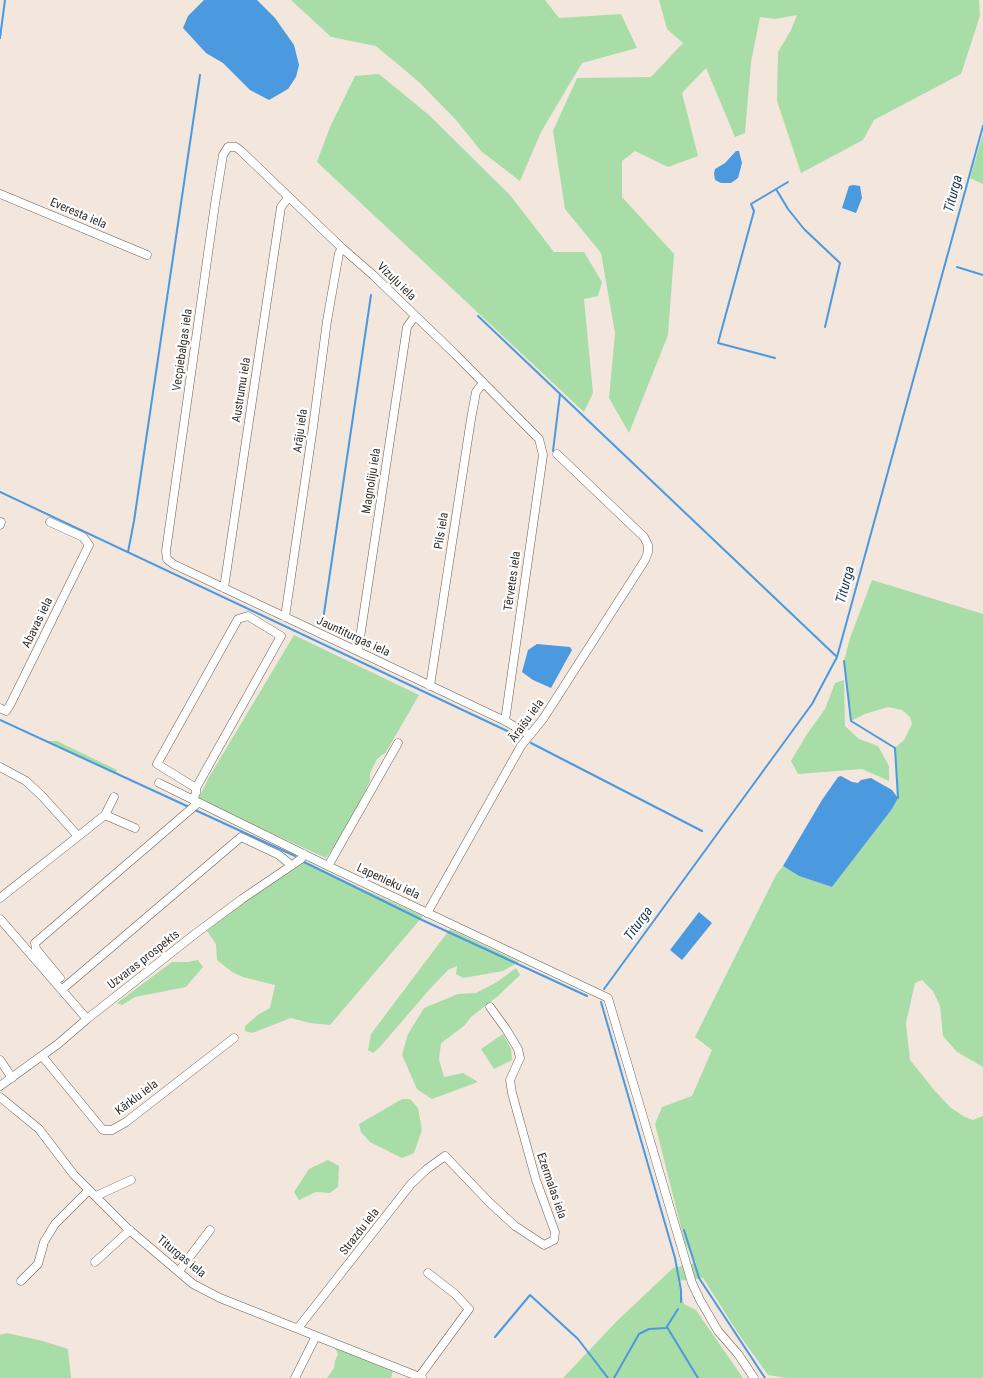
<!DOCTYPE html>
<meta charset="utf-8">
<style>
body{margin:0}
canvas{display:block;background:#f2e6dd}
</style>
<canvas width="983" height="1378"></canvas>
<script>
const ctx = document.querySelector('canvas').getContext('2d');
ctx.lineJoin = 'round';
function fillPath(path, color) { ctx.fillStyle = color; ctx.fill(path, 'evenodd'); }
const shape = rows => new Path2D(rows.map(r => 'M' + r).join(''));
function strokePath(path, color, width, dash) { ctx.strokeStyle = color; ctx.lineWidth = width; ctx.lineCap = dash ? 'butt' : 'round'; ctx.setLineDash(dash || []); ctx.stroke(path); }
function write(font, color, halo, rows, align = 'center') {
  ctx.font = font + ' "Roboto Condensed",sans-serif'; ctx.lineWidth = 4.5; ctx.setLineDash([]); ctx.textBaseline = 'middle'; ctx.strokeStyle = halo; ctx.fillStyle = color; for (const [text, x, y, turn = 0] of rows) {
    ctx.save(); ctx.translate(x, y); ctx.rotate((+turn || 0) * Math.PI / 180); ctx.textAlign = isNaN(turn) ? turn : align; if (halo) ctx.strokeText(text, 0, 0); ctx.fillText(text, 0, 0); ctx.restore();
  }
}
const green = shape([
 [291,0,545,0,559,18,621,14,637,48,582,63,541,132,520,181,481,151,456,120,419,82,376,46,331,37],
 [659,0,979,0,980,16,961,74,874,120,863,140,801,173,777,101,778,52,791,30,797,15,775,19,760,17,751,62,745,133,735,137,706,68,682,93,698,156,668,167,635,151,622,161,622,197,674,254,668,335,629,433,609,398,615,333,601,253,565,209,553,131,577,78,651,77,683,43,667,29],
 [379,74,430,116,510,195,554,252,584,252,602,282,598,296,584,299,593,393,584,412,317,162,330,127,355,76],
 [983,134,983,184,970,178],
 [872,580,983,614,983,1067,957,1052,943,1036,940,1006,933,991,922,980,915,983,906,1023,910,1060,935,1091,951,1108,965,1117,973,1120,983,1116,983,1378,786,1378,768,1375,738,1333,703,1278,678,1281,684,1304,696,1310,743,1378,563,1378,616,1322,673,1268,696,1263,685,1243,655,1124,662,1107,692,1096,712,1050,695,1037,776,875,783,866,799,876,832,887,892,809,898,798,895,748,904,740,912,724,910,717,902,710,888,707,865,714,851,721,844,661,850,638],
 [294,635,419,695,386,752,377,759,370,773,370,781,347,828,326,858,247,822,199,798,208,779],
 [844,680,845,726,859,739,878,746,889,766,889,781,862,769,798,774,791,761,807,734,825,709,835,683],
 [45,741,57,741,117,770,116,773],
 [304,862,306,862,354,885,423,916,330,1025,310,1023,291,1018,252,1033,245,1031,245,1026,259,1014,270,1008,275,985,243,977,232,972,217,960,216,944,207,931,253,895,299,866],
 [450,929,519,962,503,971,463,978,456,974,457,966,448,970,429,990,379,1048,373,1053,368,1050,371,1034],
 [198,960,203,967,186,987,135,997,122,1005,117,1003,172,962,187,962],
 [516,968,520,975,498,996,471,1017,464,1026,441,1043,439,1059,444,1077,463,1073,478,1082,432,1099,417,1089,402,1055,408,1034,424,1008,458,994,476,993,497,982],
 [503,1034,511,1049,512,1060,494,1069,481,1049],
 [402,1099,410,1099,418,1108,422,1130,414,1153,402,1158,370,1142,361,1132,359,1124],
 [328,1160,339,1166,338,1187,330,1193,316,1192,299,1200,294,1192,309,1169],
 [7,1333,43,1341,68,1349,71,1378,0,1378,0,1335],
 [332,1342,394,1367,391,1378,327,1378,334,1368,335,1361,338,1354]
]);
const water = shape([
 [204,0,257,0,275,18,294,45,299,65,296,77,288,89,269,100,250,90,223,63,206,53,183,28,188,16],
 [736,151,739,151,742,163,738,178,731,183,721,183,715,180,714,173,715,169,725,163],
 [853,185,860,186,862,198,856,213,842,208,849,186],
 [537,644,570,647,572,650,551,688,533,680,522,672,528,650],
 [841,776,852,782,858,783,861,780,871,778,892,790,898,798,892,809,832,887,799,876,783,866,822,800,838,777],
 [699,912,712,923,682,960,670,950]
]);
const stream = shape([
 [0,38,5,0],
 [776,189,788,209,804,229,840,263,825,327],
 [957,267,983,275],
 [478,316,837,657],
 [775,358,718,343,754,211,751,204,788,182],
 [553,451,560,394],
 [0,492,520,737],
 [128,552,134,521,200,75],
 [322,627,371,295],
 [844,661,851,721,895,748,898,798],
 [0,720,189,807],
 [531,743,702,831],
 [195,810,295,856],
 [304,862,420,919,587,996],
 [604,989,812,704,837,657,983,126],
 [601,1002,675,1258,681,1290,681,1302],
 [684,1230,699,1278,765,1378],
 [667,1327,698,1378],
 [495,1337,530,1295,578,1339,608,1378],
 [614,1378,639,1334,649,1329,666,1328,678,1309]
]);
const minor = shape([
 [0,194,147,255],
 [0,525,1,522],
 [224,588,281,207,288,198],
 [285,617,313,427,327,321,339,253,342,248],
 [358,651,407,327,415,316],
 [430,686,471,419,476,392,483,383],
 [0,708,6,711,10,705,89,545,83,537,50,522],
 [505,721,543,455,539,439,455,354,373,275,342,248,241,151,236,147,228,147,223,155,215,204,166,551,167,559,173,564,353,649,505,721,530,735],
 [0,767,26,781,43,797,77,835],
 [159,783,328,866,608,998,692,1283,700,1300,718,1331,738,1354,754,1378],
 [193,800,196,793,196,788,281,636,248,616,238,619,157,764,196,788],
 [105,815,114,797],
 [328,866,398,743],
 [0,898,105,815,135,828],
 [427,913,521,746,543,719,645,560,648,552,648,545,644,537,557,454],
 [0,919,87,1019],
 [60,978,36,949,35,943,198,803],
 [66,986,241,837,279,855,291,865],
 [42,1056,103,1130,112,1130,126,1122,234,1038],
 [0,1060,12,1078],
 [0,1086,58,1044,87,1019,195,934,242,899,301,859,304,854],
 [0,1097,39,1129,74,1175,127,1228,193,1284,220,1298,422,1378],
 [96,1196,131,1180],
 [95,1262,130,1230],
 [179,1271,210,1230],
 [21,1281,38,1264,44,1242,55,1224,89,1190],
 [298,1328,411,1184,427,1169,445,1156,490,1203,515,1226,544,1245,554,1240,555,1232,536,1180,512,1093,510,1080,520,1058,518,1049,506,1029,490,1007],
 [419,1377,469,1309,455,1294,428,1273],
 [295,1378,316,1336]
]);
const streetNames = [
 ["Everesta iela",78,214,23],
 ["Vizuļu iela",396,282,44],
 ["Vecpiebalgas iela",183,350,-82],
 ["Austrumu iela",242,390,-81],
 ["Arāju iela",301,431,-82],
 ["Magnoliju iela",372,481,-81],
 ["Pils iela",442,531,-81],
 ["Tērvetes iela",513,581,-82],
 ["Abavas iela",38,623,-64],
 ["Jauntiturgas iela",353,637,25],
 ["Āraišu iela",527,721,-54],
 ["Lapenieku iela",388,882,25],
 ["Uzvaras prospekts",144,960,-38],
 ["Kārklu iela",137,1098,-37],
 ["Ezermalas iela",551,1186,71],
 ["Strazdu iela",360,1232,-52],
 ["Titurgas iela",181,1257,39]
];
const waterNames = [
 ["Titurga",954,194,-75],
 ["Titurga",846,585,-75],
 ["Titurga",639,924,-54]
];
fillPath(green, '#a9dda7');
fillPath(water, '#4b99de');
strokePath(stream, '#4b99de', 2);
strokePath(minor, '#6b6159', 9);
strokePath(minor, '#fff', 8);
write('12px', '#34302c', '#fff', streetNames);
write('italic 14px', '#193956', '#fff', waterNames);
</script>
